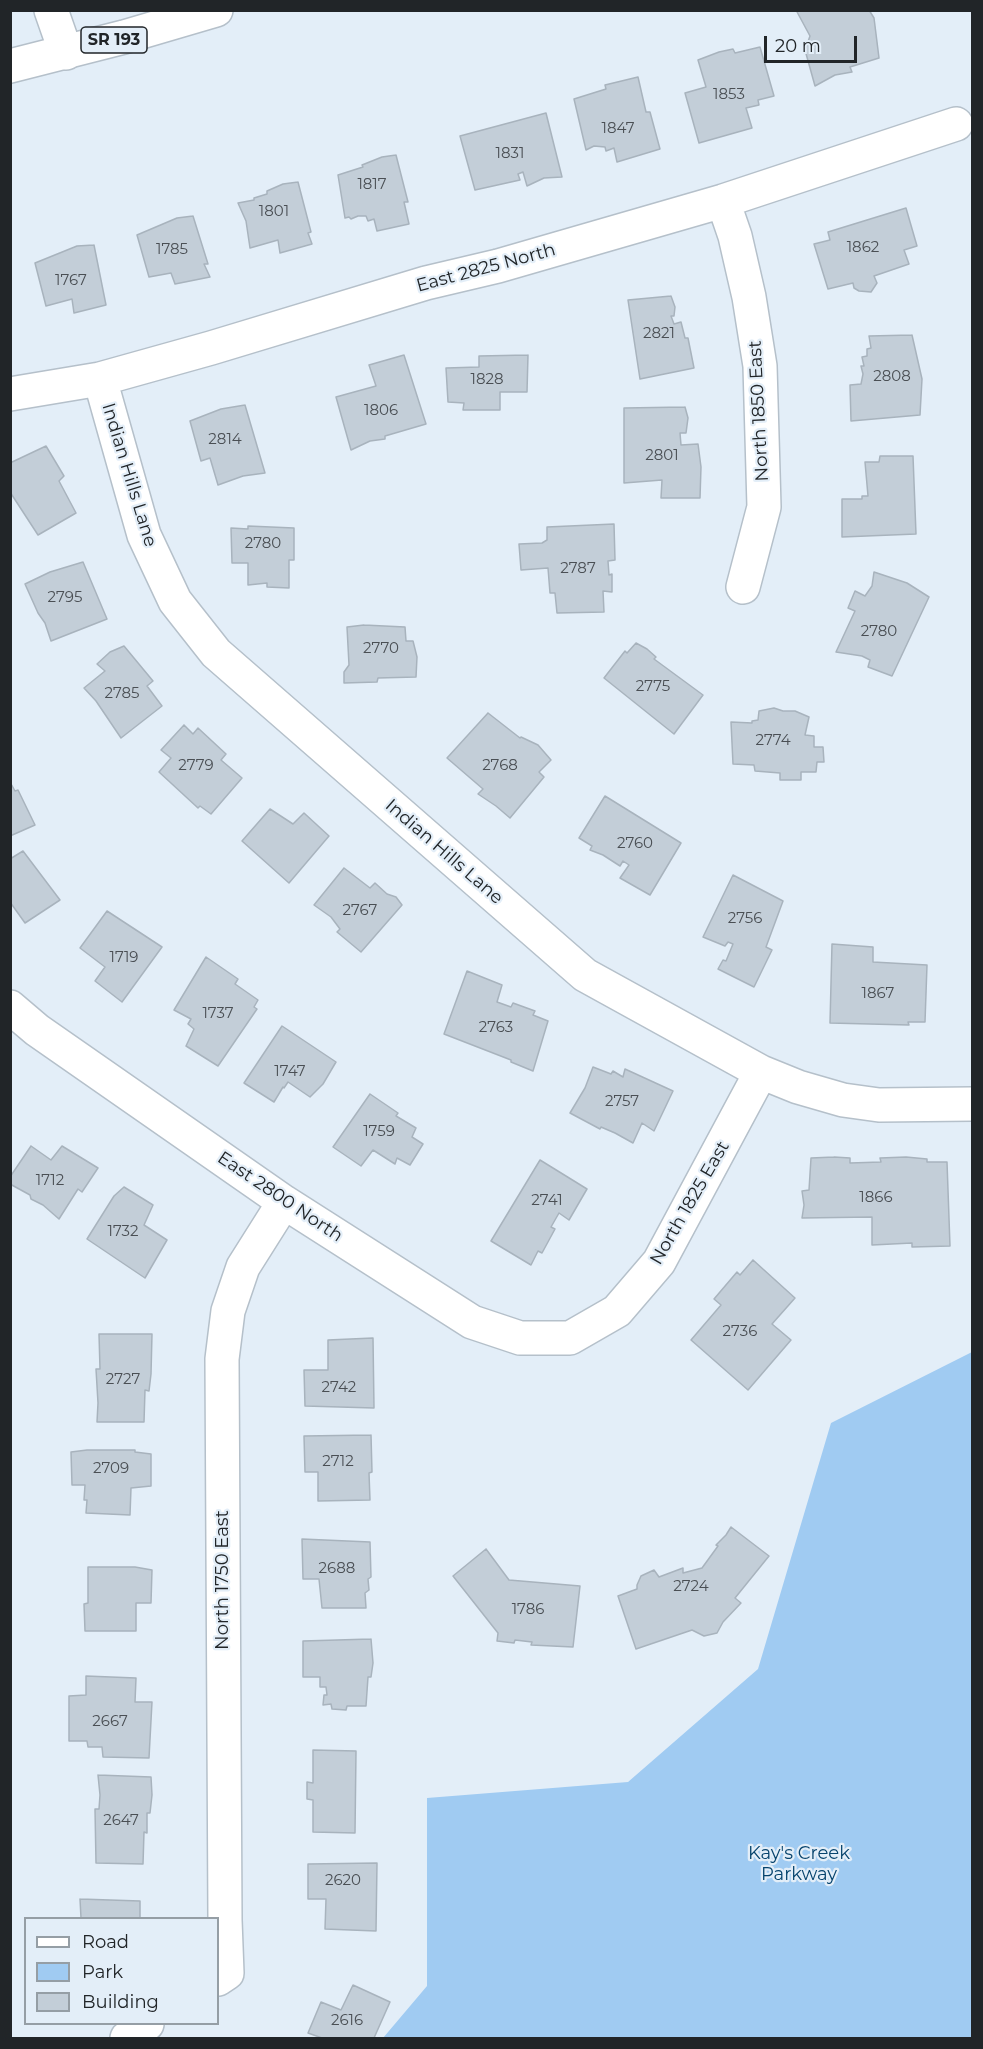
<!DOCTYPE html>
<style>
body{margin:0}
#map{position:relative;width:983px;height:2049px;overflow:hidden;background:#e3eef8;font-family:Montserrat,sans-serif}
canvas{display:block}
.frame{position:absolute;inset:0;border:12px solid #212528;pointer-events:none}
.legend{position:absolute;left:24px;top:1917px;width:195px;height:108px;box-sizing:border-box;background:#e3eef8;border:2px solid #959ea5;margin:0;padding:8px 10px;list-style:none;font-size:18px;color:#212528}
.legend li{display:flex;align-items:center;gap:12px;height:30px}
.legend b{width:30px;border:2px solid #959ea5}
.scale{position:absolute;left:764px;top:36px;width:93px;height:27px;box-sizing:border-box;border:3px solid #212528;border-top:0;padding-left:8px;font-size:18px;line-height:21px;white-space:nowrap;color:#212528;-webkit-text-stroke:4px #e3eef8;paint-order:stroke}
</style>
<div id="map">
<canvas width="983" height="2049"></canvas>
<div class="frame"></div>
<ul class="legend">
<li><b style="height:8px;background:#fff"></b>Road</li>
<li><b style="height:16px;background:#a0cbf2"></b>Park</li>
<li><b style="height:16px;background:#c3ced8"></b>Building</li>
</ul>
<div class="scale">20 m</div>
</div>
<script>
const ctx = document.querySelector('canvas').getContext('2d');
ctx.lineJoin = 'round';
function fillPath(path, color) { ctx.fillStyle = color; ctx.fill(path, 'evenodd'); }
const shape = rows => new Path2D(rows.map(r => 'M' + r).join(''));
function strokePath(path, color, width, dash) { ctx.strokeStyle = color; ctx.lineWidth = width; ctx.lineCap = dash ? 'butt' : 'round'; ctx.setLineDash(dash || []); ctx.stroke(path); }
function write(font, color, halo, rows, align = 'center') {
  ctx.font = font + ' Montserrat,sans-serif'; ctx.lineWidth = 4.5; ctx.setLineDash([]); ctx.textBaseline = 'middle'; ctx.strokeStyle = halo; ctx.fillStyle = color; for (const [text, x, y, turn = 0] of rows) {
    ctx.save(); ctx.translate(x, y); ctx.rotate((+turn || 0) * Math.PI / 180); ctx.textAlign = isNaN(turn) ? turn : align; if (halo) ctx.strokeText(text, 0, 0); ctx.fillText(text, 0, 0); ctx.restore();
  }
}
const green = shape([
 [972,1352,972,2038,383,2038,427,1986,427,1798,628,1782,758,1669,831,1423]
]);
const building = shape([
 [796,10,869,10,874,18,879,58,850,67,852,72,835,75,815,86,805,50,810,36,796,10],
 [760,47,774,96,758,100,759,105,746,108,752,128,699,143,685,93,706,87,698,60,719,52,733,49,735,53,760,47],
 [638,77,646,112,650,112,660,149,617,162,614,148,606,151,605,147,594,146,586,150,574,99,606,89,605,85,638,77],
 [546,113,562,177,544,178,527,186,523,172,518,174,520,180,475,190,460,136,546,113],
 [396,155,408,202,404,202,409,224,377,231,374,219,368,221,366,216,358,216,351,219,349,217,345,218,338,175,363,167,362,165,382,157,396,155],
 [298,182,311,232,308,233,312,244,280,253,278,240,250,248,246,221,238,203,254,200,254,198,267,194,267,191,283,184,298,182],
 [906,208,917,246,904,250,909,264,874,276,877,283,871,292,859,291,854,288,853,283,828,289,814,244,830,240,828,232,906,208],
 [193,216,208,264,204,264,210,277,175,284,171,273,149,277,137,235,177,218,193,216],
 [94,245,106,305,74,313,72,299,46,306,35,263,77,246,94,245],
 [671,296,675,307,674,316,671,316,674,324,681,322,685,338,688,338,694,368,640,379,628,300,671,296],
 [912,335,922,379,920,415,851,421,850,385,861,384,863,374,861,366,864,366,862,357,867,356,867,349,871,348,869,336,912,335],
 [404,355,426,424,385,436,385,439,370,441,351,450,336,397,376,386,369,365,404,355],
 [528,355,527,392,500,392,500,410,463,410,464,403,448,402,446,368,479,367,479,356,528,355],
 [245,405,265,473,243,476,218,485,210,458,201,461,190,421,221,409,245,405],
 [685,407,688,418,686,433,680,433,681,445,698,444,701,467,700,498,661,498,662,480,624,483,624,408,685,407],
 [46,446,64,476,59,481,76,513,38,535,10,492,10,463,46,446],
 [880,456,913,456,916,534,842,537,842,499,862,499,862,496,868,496,865,462,879,462,880,456],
 [614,524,615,560,608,561,609,575,612,574,612,592,603,591,604,612,557,613,555,593,550,593,548,568,521,570,519,544,542,543,547,540,547,527,614,524],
 [248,526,294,528,294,560,289,560,289,588,267,587,267,583,248,585,248,563,232,563,231,528,248,529,248,526],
 [83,562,107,619,51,641,45,623,38,613,25,584,50,572,83,562],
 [874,572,907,583,929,597,892,676,868,667,870,660,862,656,836,652,855,611,848,608,855,591,865,596,872,586,874,572],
 [364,625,405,627,406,641,413,641,417,657,416,677,378,678,377,682,344,683,344,672,349,665,347,627,364,625],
 [636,643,647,649,656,657,654,659,703,695,674,734,604,678,625,651,627,653,636,643],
 [124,646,153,681,147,686,162,706,121,738,96,701,84,688,105,671,97,664,110,652,124,646],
 [774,708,783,711,795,711,809,717,805,735,814,736,814,747,823,747,824,762,817,762,816,772,801,772,801,780,780,780,780,773,755,771,754,765,733,764,731,722,752,723,752,721,758,720,759,711,774,708],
 [488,713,520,738,521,737,538,745,551,760,539,772,544,777,510,818,496,806,478,794,483,789,447,758,488,713],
 [184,725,193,734,198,728,226,754,221,760,242,778,211,814,200,806,198,808,159,772,171,758,161,750,184,725],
 [10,782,15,791,18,790,35,825,10,836,10,782],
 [605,796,681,843,650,895,620,878,629,865,623,861,620,866,603,855,590,850,592,846,579,838,605,796],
 [270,809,293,824,304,813,329,836,289,883,242,841,270,809],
 [23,851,60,900,25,923,10,902,10,859,23,851],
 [344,868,370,888,375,883,387,894,396,897,402,905,361,952,337,932,340,929,331,917,314,905,344,868],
 [733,875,783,901,766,947,772,950,754,987,718,969,723,960,726,961,733,944,728,942,725,946,703,937,733,875],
 [107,911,162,947,122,1002,95,981,105,967,80,948,107,911],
 [832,944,873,947,873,962,927,965,925,1022,908,1022,909,1025,830,1023,832,944],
 [206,957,238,979,235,984,258,1000,254,1007,257,1009,218,1066,186,1046,194,1029,188,1024,191,1019,174,1010,206,957],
 [467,971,502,985,497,1002,511,1007,513,1003,535,1011,533,1015,548,1021,533,1071,511,1062,511,1060,444,1034,467,971],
 [282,1026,336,1062,323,1084,310,1097,288,1082,284,1088,283,1087,274,1102,244,1083,282,1026],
 [593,1067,611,1074,613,1071,623,1077,625,1069,673,1091,654,1131,642,1123,633,1143,615,1133,601,1127,600,1129,570,1113,585,1088,593,1067],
 [370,1094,398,1113,396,1116,416,1128,412,1137,423,1144,410,1165,397,1158,395,1164,373,1150,361,1166,333,1147,370,1094],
 [31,1146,51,1160,62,1146,98,1168,82,1192,78,1189,59,1219,43,1205,31,1199,30,1195,10,1184,10,1177,31,1146],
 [834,1157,850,1158,850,1163,881,1162,880,1158,906,1157,927,1159,927,1162,947,1162,950,1246,912,1247,912,1243,872,1245,872,1217,802,1218,804,1205,802,1191,809,1190,811,1158,834,1157],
 [540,1160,587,1189,569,1220,559,1213,551,1227,555,1229,542,1253,538,1251,531,1265,491,1241,540,1160],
 [124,1187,153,1205,144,1225,167,1240,145,1278,87,1239,114,1196,124,1187],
 [753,1260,795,1298,772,1324,791,1340,748,1390,691,1340,721,1305,714,1299,737,1272,740,1275,753,1260],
 [99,1334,152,1334,151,1374,149,1391,145,1390,144,1422,97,1422,98,1403,96,1369,100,1369,99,1334],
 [373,1338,374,1408,305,1406,304,1370,328,1370,328,1340,373,1338],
 [371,1435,372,1472,369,1473,370,1500,318,1501,318,1472,305,1472,304,1436,371,1435],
 [87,1450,135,1450,135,1452,151,1454,151,1486,131,1488,130,1515,86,1513,87,1500,84,1500,85,1485,72,1485,71,1452,87,1450],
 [731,1527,769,1556,735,1598,741,1603,723,1622,717,1633,704,1636,692,1630,636,1649,618,1596,637,1589,637,1585,641,1576,654,1570,659,1577,683,1568,683,1573,702,1568,718,1546,716,1545,726,1535,731,1527],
 [302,1539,370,1542,371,1577,368,1579,369,1590,365,1593,366,1608,322,1608,319,1579,303,1579,302,1539],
 [486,1549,509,1580,580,1586,573,1647,531,1645,532,1642,515,1640,514,1643,497,1641,498,1633,453,1576,486,1549],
 [88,1567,135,1567,152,1570,151,1603,136,1603,136,1631,85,1631,84,1604,88,1603,88,1567],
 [371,1639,373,1663,371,1677,368,1677,366,1706,347,1706,346,1710,332,1709,331,1704,323,1705,324,1695,327,1695,326,1687,320,1687,320,1677,303,1677,303,1641,371,1639],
 [86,1676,136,1678,135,1702,152,1702,149,1758,103,1757,102,1747,88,1747,87,1741,69,1741,69,1696,86,1695,86,1676],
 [313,1750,356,1751,355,1833,313,1832,313,1800,307,1799,307,1782,313,1783,313,1750],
 [98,1775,151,1777,152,1795,150,1813,147,1813,147,1833,144,1832,143,1864,96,1863,95,1809,99,1809,100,1795,98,1775],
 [377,1863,376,1931,325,1929,326,1899,308,1899,308,1864,377,1863],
 [80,1899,140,1901,140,1918,81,1918,80,1899],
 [353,1985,390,2002,374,2038,322,2038,308,2033,321,2002,341,2010,353,1985]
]);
const street = shape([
 [723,201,735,236,749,297,760,366,764,507,743,587],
 [100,379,144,535,175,601,216,653,585,975,761,1072,798,1087,843,1100,879,1105,972,1104],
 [10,394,100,379,211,348,426,283,498,266,723,201,956,124],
 [10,1007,37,1030,284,1202,472,1322,520,1338,570,1338,617,1311,659,1262,761,1072],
 [218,1979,227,1973,225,1920,222,1359,228,1311,243,1267,284,1202],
 [127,2038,147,2024]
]);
const secondary = shape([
 [51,10,66,53]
]);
const primary = shape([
 [10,66,124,37,216,10]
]);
const numberNames = [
 ["1853",729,95],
 ["1847",618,129],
 ["1831",510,154],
 ["1817",372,185],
 ["1801",274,212],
 ["1862",863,248],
 ["1785",172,250],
 ["1767",71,281],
 ["2821",659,334],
 ["2808",892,377],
 ["1828",487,380],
 ["1806",381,411],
 ["2814",225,440],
 ["2801",662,456],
 ["2780",263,544],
 ["2787",578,569],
 ["2795",65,598],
 ["2780",879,632],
 ["2770",381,649],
 ["2775",653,687],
 ["2785",122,694],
 ["2774",773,741],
 ["2779",196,766],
 ["2768",500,766],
 ["2760",635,844],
 ["2767",360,911],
 ["2756",745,919],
 ["1719",124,958],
 ["1867",878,994],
 ["1737",218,1014],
 ["2763",496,1028],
 ["1747",290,1072],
 ["2757",622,1102],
 ["1759",379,1132],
 ["1712",50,1181],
 ["1866",876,1198],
 ["2741",547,1201],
 ["1732",123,1232],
 ["2736",740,1332],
 ["2727",123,1380],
 ["2742",339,1388],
 ["2712",338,1462],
 ["2709",111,1469],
 ["2688",337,1569],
 ["2724",691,1587],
 ["1786",528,1610],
 ["2667",110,1722],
 ["2647",121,1821],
 ["2620",343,1881],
 ["2616",347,2021]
];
const shields = [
 [114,40,66]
];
const shieldNames = [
 ["SR 193",114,40]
];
const streetNames = [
 ["East 2825 North",486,268,-15],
 ["North 1850 East",759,411,-93],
 ["Indian Hills Lane",129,475,73],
 ["Indian Hills Lane",444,852,41],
 ["East 2800 North",280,1197,34],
 ["North 1825 East",690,1203,-60],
 ["North 1750 East",223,1580,-90]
];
const parkNames = [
 ["Kay's Creek",799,1854],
 ["Parkway",799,1875]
];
fillPath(green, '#a0cbf2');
fillPath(building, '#c3ced8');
strokePath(building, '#a8b3bd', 1.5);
strokePath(street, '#b5c0ca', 36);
strokePath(secondary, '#b5c0ca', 36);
strokePath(primary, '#b5c0ca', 36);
strokePath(street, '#fff', 33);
strokePath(secondary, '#fff', 33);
strokePath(primary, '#fff', 33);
write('15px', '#4a4f54', null, numberNames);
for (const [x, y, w] of shields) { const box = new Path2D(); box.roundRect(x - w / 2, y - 13, w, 26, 4.5); ctx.fillStyle = '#e3eef8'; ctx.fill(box); strokePath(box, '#212528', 1.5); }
write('bold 16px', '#212528', null, shieldNames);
write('18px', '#212528', '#e3eef8', streetNames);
write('18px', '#07446e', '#e3eef8', parkNames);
</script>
